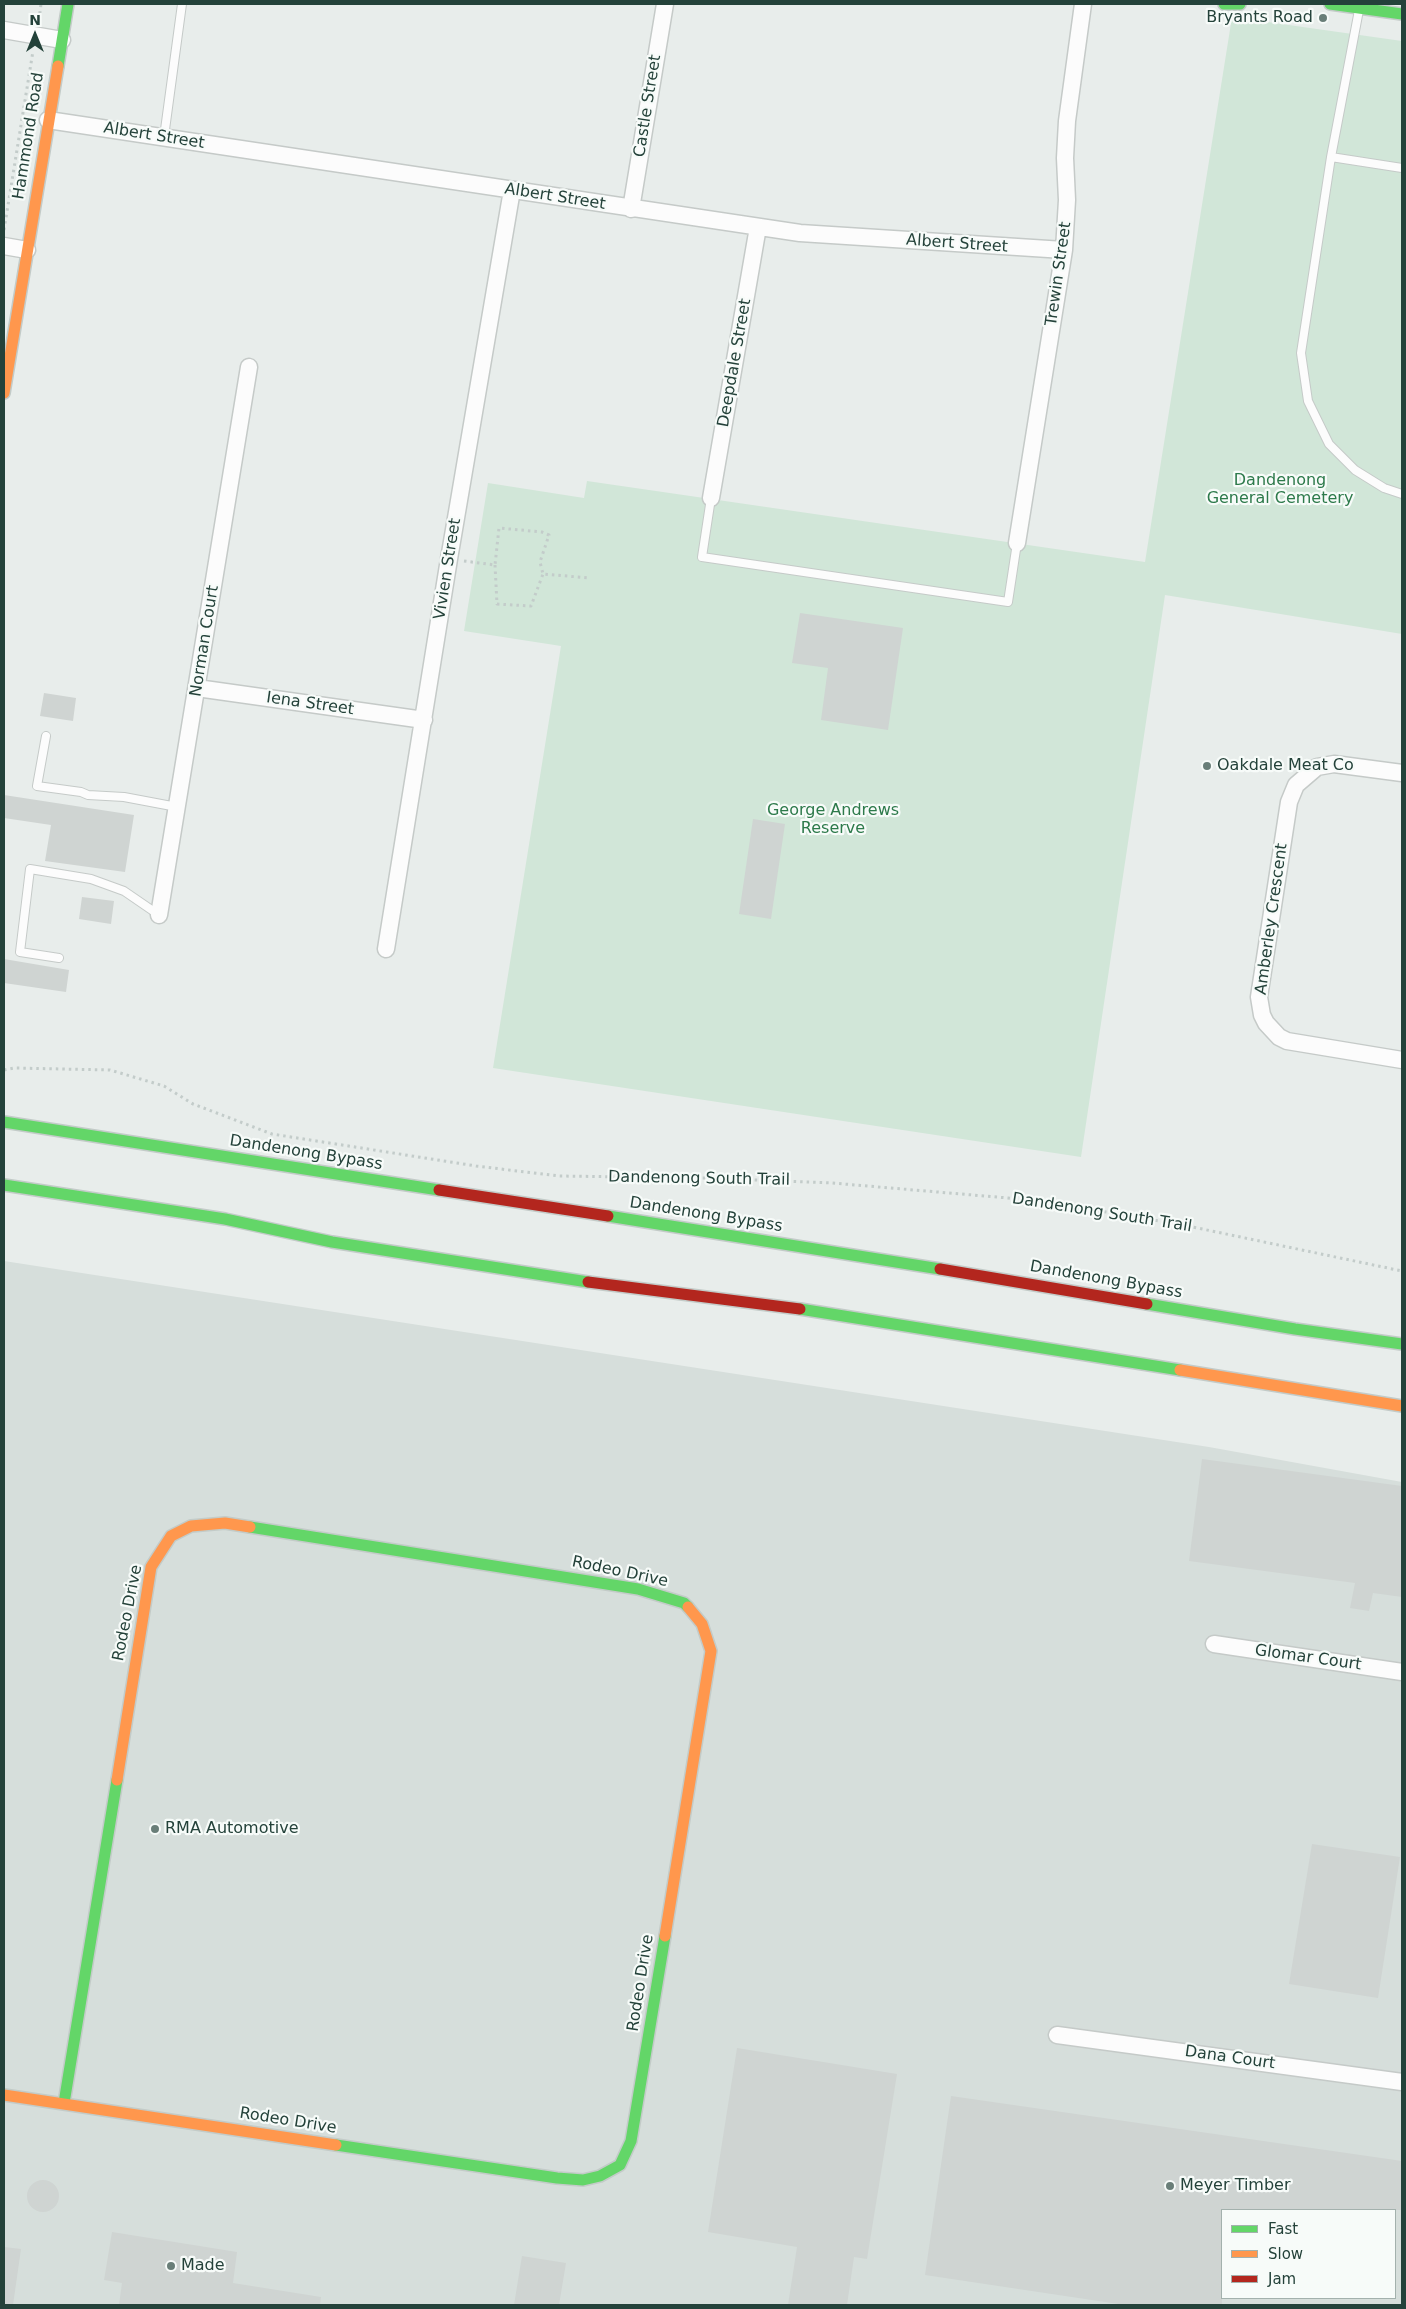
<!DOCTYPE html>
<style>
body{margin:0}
#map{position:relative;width:1406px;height:2309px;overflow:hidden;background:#e8edeb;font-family:"DejaVu Sans",sans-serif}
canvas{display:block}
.frame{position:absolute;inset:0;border:5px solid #24423a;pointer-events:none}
.legend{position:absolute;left:1221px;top:2209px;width:175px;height:90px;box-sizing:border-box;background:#f7fbf9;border:1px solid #a3b1ad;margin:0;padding:6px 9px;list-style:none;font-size:15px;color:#24423a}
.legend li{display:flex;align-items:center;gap:10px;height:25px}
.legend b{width:25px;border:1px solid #a3b1ad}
.north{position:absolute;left:10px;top:10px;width:50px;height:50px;-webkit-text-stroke:4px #f7fbf9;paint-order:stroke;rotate:0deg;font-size:14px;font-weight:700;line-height:20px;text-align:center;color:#24423a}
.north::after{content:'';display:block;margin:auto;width:18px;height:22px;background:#24423a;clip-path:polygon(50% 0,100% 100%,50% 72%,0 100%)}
</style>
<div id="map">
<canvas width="1406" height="2309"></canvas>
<div class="frame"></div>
<ul class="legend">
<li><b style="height:6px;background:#63d668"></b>Fast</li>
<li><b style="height:6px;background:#ff974d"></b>Slow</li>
<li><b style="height:6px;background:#b3261e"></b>Jam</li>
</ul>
<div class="north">N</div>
</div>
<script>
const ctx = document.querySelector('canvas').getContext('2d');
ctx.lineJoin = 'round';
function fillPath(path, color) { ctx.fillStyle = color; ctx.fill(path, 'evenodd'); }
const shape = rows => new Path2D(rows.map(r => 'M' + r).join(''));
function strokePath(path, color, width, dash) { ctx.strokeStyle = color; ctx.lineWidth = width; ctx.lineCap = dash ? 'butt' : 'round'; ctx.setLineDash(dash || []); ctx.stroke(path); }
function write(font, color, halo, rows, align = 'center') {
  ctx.font = font + ' "DejaVu Sans",sans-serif'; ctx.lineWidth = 4.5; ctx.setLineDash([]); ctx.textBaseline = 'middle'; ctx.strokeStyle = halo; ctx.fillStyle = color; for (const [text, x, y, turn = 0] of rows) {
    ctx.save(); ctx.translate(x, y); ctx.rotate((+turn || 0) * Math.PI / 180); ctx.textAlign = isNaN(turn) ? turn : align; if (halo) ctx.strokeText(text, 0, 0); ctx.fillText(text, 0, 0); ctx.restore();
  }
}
const built = shape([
 [4,1261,1209,1447,1402,1482,1402,2305,4,2305],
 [1222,2210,1395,2210,1395,2298,1222,2298]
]);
const green = shape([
 [1232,17,1402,41,1402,634,1165,595,1081,1157,493,1068,561,646,464,631,488,483,584,498,587,481,1145,562]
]);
const building = shape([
 [800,613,903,628,888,730,821,720,828,668,792,663],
 [44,693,76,698,73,721,40,716],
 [4,795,134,815,125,872,45,861,51,825,4,818],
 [753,819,785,824,771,919,739,914],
 [82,897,114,901,111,924,79,919],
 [4,959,69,970,66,992,4,983],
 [1202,1459,1402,1486,1402,1597,1373,1593,1369,1611,1350,1608,1355,1583,1189,1561],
 [1312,1844,1400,1857,1378,1998,1289,1984],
 [737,2048,897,2074,867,2259,854,2257,847,2305,788,2305,797,2247,708,2232],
 [951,2096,1402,2161,1402,2210,1222,2210,1222,2305,1125,2305,925,2275],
 '27 2196a16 16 0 1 1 32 0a16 16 0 1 1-32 0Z',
 [112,2232,237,2252,233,2283,321,2297,320,2305,119,2305,122,2283,104,2280],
 [4,2247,21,2249,13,2305,4,2305],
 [522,2256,566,2263,559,2305,514,2305]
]);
const path = shape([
 [39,20,41,4],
 [4,230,33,51],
 [464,561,495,565,499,528,542,532,549,535,540,562,543,574,590,578],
 [495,565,497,604,531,606,543,574],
 [4,1070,14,1068,110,1070,164,1086,193,1104,272,1134,476,1166,559,1176,705,1178,832,1183,1008,1198,1113,1213,1188,1226,1402,1271]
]);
const lane = shape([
 [1359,10,1331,157,1301,353,1308,401,1329,444,1355,470,1384,488,1402,494],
 [164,137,182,4],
 [1331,157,1402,168],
 [711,498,702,557,1008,602,1017,543],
 [46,736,37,786,81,792,88,795,124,797,177,807],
 [59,958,20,952,30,869,91,879,124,891,159,915]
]);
const street = shape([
 [4,30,62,40],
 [48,120,800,233,1064,250],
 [631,209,665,4],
 [4,246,27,250],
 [711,498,758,227],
 [1017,543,1064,250,1067,200,1065,158,1067,121,1083,4],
 [197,688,424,720],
 [1402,773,1334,764,1317,767,1296,785,1289,802,1259,997,1262,1015,1266,1023,1279,1037,1287,1041,1402,1060],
 [159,915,249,367],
 [386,949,449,559,512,190],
 [1214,1644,1402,1672],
 [1057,2035,1402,2082]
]);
const fast = shape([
 [1224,4,1240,4],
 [1330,4,1402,14],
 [58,66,68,4],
 [4,1122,439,1190],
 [4,1185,225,1219,332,1242,588,1282],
 [608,1216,940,1269],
 [1147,1304,1295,1329,1402,1344],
 [800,1309,1180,1370],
 [250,1527,638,1589,684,1603,688,1607],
 [64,2103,117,1780],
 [336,2145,557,2178,583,2180,600,2176,620,2165,631,2141,665,1936]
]);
const slow = shape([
 [4,393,58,66],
 [1180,1370,1402,1406],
 [117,1780,151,1567,171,1536,191,1526,225,1523,250,1527],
 [665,1936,711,1651,702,1624,688,1607],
 [4,2095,336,2145]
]);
const jam = shape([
 [439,1190,608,1216],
 [940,1269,1147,1304],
 [588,1282,800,1309]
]);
const markers = [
 [1323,18,5,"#697e78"],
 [1207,766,5,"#697e78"],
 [155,1829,5,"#697e78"],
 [1170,2186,5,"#697e78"],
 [171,2266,5,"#697e78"]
];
const poiNames = [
 ["Bryants Road",1313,18,"right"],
 ["Oakdale Meat Co",1217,766],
 ["RMA Automotive",165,1829],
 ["Meyer Timber",1180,2186],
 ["Made",181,2266]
];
const streetNames = [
 ["Castle Street",648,106,-81],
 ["Hammond Road",29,136,-81],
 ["Albert Street",154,136,9],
 ["Albert Street",555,197,9],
 ["Albert Street",957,244,4],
 ["Trewin Street",1059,274,-82],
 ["Deepdale Street",735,363,-80],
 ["Vivien Street",448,569,-81],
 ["Norman Court",205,641,-81],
 ["Iena Street",310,704,8],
 ["Amberley Crescent",1272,919,-82],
 ["Dandenong Bypass",306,1153,9],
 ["Dandenong South Trail",699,1179,1],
 ["Dandenong South Trail",1102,1213,9],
 ["Dandenong Bypass",706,1215,9],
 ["Dandenong Bypass",1106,1280,10],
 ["Rodeo Drive",620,1572,12],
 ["Rodeo Drive",128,1613,-79],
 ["Glomar Court",1308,1658,8],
 ["Rodeo Drive",641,1983,-81],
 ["Dana Court",1230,2058,8],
 ["Rodeo Drive",288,2121,9]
];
const parkNames = [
 ["Dandenong",1280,481],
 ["General Cemetery",1280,499],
 ["George Andrews",833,811],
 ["Reserve",833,829]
];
fillPath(built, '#d6dedb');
fillPath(green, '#d1e6d8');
fillPath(building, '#cfd4d2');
strokePath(lane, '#c5cac8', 10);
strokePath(street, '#c5cac8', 19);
strokePath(fast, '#c3cbc8', 14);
strokePath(slow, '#c3cbc8', 14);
strokePath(jam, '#c3cbc8', 14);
strokePath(path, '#c3ccca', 3, [2.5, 4]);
strokePath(lane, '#fcfcfc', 8);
strokePath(street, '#fcfcfc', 16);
strokePath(fast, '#63d668', 11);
strokePath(slow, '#ff974d', 11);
strokePath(jam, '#b3261e', 11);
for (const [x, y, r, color] of markers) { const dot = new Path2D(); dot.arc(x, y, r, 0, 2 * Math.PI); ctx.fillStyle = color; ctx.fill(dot); strokePath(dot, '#f7fbf9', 2); }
write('16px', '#24423a', '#f7fbf9', poiNames, 'left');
write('16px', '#24423a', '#f7fbf9', streetNames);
write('16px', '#2d7a4b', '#f7fbf9', parkNames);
</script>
